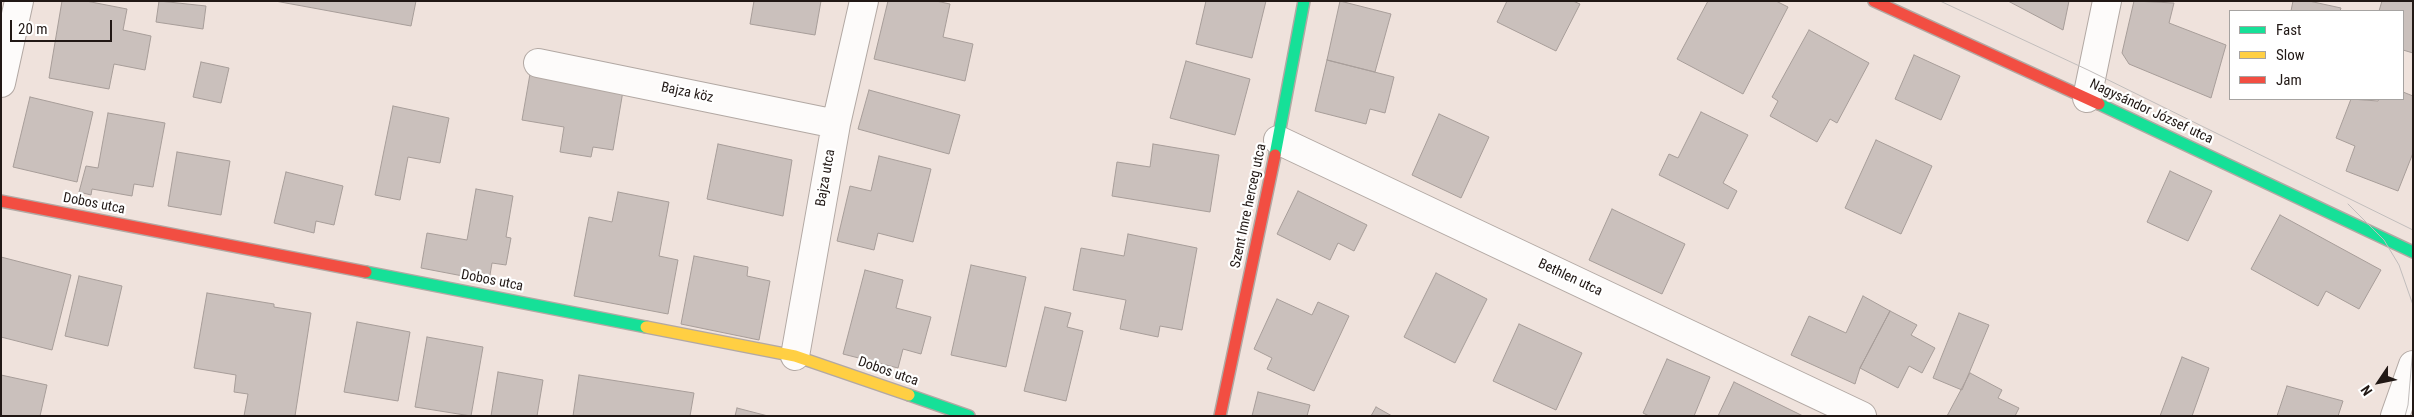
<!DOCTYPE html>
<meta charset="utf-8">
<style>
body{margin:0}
#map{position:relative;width:2414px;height:417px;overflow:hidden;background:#efe2dc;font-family:"Roboto Condensed",sans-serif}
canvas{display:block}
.frame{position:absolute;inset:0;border:2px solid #211815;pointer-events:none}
.legend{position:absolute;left:2229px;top:10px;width:175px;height:90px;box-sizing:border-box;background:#fff;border:1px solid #a6a3a1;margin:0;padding:6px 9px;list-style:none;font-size:15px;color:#211815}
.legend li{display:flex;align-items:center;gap:10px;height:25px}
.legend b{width:25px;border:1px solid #a6a3a1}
.north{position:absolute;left:2354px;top:357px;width:50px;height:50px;-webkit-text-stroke:4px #fff;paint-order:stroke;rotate:236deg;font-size:14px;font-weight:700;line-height:20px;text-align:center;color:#211815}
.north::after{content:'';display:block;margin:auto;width:18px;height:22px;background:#211815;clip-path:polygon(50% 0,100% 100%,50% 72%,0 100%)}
.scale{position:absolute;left:10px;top:20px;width:102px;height:22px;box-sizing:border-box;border:2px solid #211815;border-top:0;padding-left:6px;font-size:15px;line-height:18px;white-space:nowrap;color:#211815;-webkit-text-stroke:4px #fff;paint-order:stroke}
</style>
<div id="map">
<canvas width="2414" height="417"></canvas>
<div class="frame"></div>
<ul class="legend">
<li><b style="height:6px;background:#16e098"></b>Fast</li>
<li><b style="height:6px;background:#ffcf43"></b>Slow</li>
<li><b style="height:6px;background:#f24e42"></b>Jam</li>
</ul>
<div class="north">N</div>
<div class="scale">20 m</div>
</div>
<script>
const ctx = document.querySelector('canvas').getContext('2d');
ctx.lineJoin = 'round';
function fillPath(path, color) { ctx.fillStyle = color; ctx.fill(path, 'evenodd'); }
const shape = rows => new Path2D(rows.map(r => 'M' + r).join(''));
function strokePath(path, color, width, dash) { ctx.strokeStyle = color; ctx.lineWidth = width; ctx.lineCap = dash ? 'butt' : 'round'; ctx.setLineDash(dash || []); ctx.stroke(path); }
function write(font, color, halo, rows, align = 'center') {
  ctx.font = font + ' "Roboto Condensed",sans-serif'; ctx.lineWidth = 4.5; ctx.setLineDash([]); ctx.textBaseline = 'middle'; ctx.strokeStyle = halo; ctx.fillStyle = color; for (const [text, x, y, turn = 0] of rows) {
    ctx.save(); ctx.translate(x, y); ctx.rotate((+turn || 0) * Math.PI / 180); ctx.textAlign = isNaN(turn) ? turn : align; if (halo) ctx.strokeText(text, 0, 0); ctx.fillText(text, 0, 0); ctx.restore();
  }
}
const building = shape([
 [62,1,86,1,127,9,123,30,151,36,145,70,114,64,109,89,49,78,62,1],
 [159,1,206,6,203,29,156,22,159,1],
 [275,1,416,1,411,26,275,1],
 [754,1,821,1,815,35,750,24,754,1],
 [888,1,936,1,950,4,943,37,973,44,965,81,874,59,888,1],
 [1206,1,1266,1,1252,58,1196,44,1206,1],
 [1340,1,1391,14,1375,72,1327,60,1340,1],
 [1507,1,1573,1,1580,4,1556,51,1497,22,1507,1],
 [1708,1,1776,1,1788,7,1743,94,1677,59,1708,1],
 [2008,1,2069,1,2063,30,2008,1],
 [2134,1,2174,3,2169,23,2226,45,2211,98,2129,64,2122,53,2134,1],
 [2293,1,2309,1,2341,8,2340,11,2291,11,2293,1],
 [2382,1,2413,1,2413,53,2403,50,2403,11,2379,11,2382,1],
 [1809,30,1869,63,1837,123,1830,119,1817,142,1770,116,1778,101,1772,97,1809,30],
 [1914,55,1960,76,1941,120,1895,99,1914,55],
 [1327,60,1394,77,1385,113,1370,109,1366,124,1315,111,1327,60],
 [1186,61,1250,79,1235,135,1170,118,1186,61],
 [201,62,229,68,221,103,193,97,201,62],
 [530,74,623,91,613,150,593,147,591,157,560,152,564,127,522,120,530,74],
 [869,90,960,115,949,154,858,129,869,90],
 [2403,92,2413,96,2413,153,2398,191,2346,171,2355,146,2336,138,2351,99,2378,101,2379,99,2403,99,2403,92],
 [30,97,93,112,77,182,13,167,30,97],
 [393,106,449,118,440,163,408,157,400,200,375,195,393,106],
 [1701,112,1748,135,1723,183,1737,191,1728,209,1659,175,1669,154,1678,158,1701,112],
 [108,113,165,123,153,187,134,184,132,196,92,189,91,195,79,192,86,166,98,168,108,113],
 [1439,114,1489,137,1461,198,1412,175,1439,114],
 [1876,140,1932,166,1901,234,1845,208,1876,140],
 [718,144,792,160,783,216,707,199,718,144],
 [1153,144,1219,155,1210,212,1112,196,1117,162,1150,167,1153,144],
 [177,152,230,161,221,215,168,206,177,152],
 [879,156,931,169,913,242,878,233,874,250,837,241,850,186,871,191,879,156],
 [2170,171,2212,191,2188,241,2147,222,2170,171],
 [286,172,343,186,334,225,316,221,314,233,274,223,286,172],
 [476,189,513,196,506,237,511,238,506,265,492,263,489,281,421,268,427,233,467,240,476,189],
 [1298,191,1367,225,1354,251,1338,243,1330,260,1277,234,1298,191],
 [618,192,669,202,659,256,678,260,668,314,574,296,589,217,612,222,618,192],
 [1612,209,1685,244,1662,294,1589,260,1612,209],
 [2280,215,2381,270,2359,309,2326,291,2318,306,2251,269,2280,215],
 [1128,234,1197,248,1182,330,1160,326,1158,337,1120,329,1126,300,1073,290,1081,248,1124,256,1128,234],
 [694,256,748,267,747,276,770,281,759,340,681,324,694,256],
 [1,257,71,275,52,350,1,337,1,257],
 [971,265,1026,277,1006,367,951,355,971,265],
 [865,270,903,280,896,308,931,317,921,354,903,349,898,368,843,354,865,270],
 [1436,273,1487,299,1455,363,1404,337,1436,273],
 [79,276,122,286,108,346,65,336,79,276],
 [207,293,274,304,274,307,311,313,295,416,244,416,248,394,234,392,236,375,194,368,207,293],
 [1863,296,1890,311,1860,368,1855,384,1791,355,1809,316,1846,333,1863,296],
 [1277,299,1312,315,1318,302,1349,316,1314,391,1267,369,1272,358,1254,349,1277,299],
 [1045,307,1071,313,1067,327,1083,331,1066,401,1024,391,1045,307],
 [1890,311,1917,325,1911,335,1935,348,1922,373,1909,366,1898,388,1860,368,1890,311],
 [1959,313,1989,325,1962,390,1933,378,1959,313],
 [357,322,410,332,398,401,344,392,357,322],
 [1519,324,1582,353,1556,410,1493,381,1519,324],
 [427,337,483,347,471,416,415,407,427,337],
 [2182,357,2209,368,2192,416,2160,416,2182,357],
 [1667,359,1710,377,1694,416,1649,416,1643,413,1667,359],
 [498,372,543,380,537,416,491,416,498,372],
 [1970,373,2002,390,1998,398,2019,408,2015,416,1947,416,1970,373],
 [1,375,47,385,40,416,1,416,1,375],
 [579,375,694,393,690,416,573,416,579,375],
 [1734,382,1803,416,1718,416,1734,382],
 [2287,386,2343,401,2338,416,2277,416,2287,386],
 [1258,392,1310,405,1307,416,1252,416,1258,392],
 [1376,407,1392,416,1371,416,1376,407],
 [737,408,768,416,735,416,737,408]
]);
const street = shape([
 [538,63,836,124],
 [1,83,19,1],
 [2087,98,2107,1],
 [1278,140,1862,416],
 [795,356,836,124,864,1],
 [2395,416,2413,365]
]);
const fast = shape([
 [2099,104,2413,252],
 [1275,155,1304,1],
 [366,272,646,327],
 [909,395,969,416]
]);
const slow = shape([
 [646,327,795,356,909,395]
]);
const jam = shape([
 [1874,1,2099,104],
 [1,201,366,272],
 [1220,416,1275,155]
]);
const tram = shape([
 [1940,1,2088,70,2413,230],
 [2348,204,2384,240,2399,265,2413,305],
 [2405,416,2408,405,2413,347]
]);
const streetNames = [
 ["Bajza köz",687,93,12],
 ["Nagysándor József utca",2151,112,25],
 ["Bajza utca",826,178,-80],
 ["Dobos utca",94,204,11],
 ["Szent Imre herceg utca",1249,206,-78],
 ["Bethlen utca",1570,278,25],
 ["Dobos utca",492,281,11],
 ["Dobos utca",888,372,19]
];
fillPath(building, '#cac0bc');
strokePath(building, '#a79d99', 1);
strokePath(street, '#b2a8a3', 30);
strokePath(fast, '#b2a8a3', 14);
strokePath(slow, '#b2a8a3', 14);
strokePath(jam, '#b2a8a3', 14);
strokePath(street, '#fdfbfa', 28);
strokePath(fast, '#16e098', 11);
strokePath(slow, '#ffcf43', 11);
strokePath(jam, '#f24e42', 11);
strokePath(tram, '#c1bdbc', 1);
write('14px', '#211815', '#fff', streetNames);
</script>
